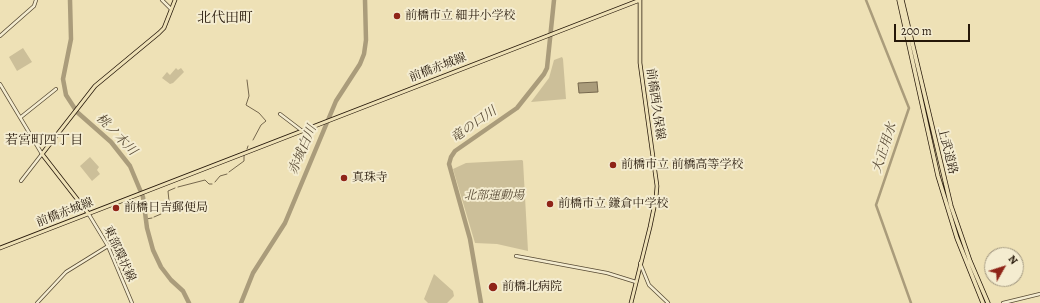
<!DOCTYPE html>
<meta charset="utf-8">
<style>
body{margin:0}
#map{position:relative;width:1040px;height:303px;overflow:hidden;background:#eee1b6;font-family:Alegreya,serif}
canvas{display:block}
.north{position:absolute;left:984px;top:247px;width:40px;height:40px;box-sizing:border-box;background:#f4ecd0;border:1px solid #a19780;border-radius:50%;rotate:51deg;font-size:11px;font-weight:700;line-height:16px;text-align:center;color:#251709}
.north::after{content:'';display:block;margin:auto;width:14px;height:18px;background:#8f2418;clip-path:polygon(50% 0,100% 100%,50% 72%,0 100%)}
.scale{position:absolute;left:894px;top:24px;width:76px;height:18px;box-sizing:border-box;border:2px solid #251709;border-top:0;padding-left:5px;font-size:12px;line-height:14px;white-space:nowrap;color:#251709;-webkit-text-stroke:3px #f4ecd0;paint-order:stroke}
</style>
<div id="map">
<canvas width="1040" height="303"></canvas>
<div class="north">N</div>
<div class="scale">200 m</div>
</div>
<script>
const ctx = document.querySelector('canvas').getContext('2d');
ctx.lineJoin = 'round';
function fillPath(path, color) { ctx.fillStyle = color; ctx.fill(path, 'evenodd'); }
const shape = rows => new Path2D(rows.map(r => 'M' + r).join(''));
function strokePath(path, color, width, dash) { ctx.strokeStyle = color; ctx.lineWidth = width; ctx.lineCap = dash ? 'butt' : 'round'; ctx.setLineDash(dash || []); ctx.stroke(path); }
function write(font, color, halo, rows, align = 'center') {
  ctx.font = font + ' Alegreya,"Noto Serif JP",serif'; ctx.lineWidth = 4; ctx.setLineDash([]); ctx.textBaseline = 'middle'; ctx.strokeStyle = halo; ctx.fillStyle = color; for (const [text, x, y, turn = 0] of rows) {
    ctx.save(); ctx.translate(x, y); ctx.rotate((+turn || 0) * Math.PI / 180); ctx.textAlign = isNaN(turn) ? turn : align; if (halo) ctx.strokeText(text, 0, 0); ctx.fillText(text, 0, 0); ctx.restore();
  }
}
const green = shape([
 [23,48,32,62,17,71,9,57],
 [562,57,563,59,566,99,531,102,549,78,554,60],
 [176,68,178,70,181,68,184,72,173,83,170,84,162,78,167,72,170,75],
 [90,157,99,167,97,170,100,174,92,181,80,166],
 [522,160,523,161,528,251,497,244,475,243,453,169,466,163],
 [434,274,453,291,454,296,447,303,428,303,424,299]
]);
const water = shape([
 [597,82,598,92,579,93,578,83,597,82]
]);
const stream = shape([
 [247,80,249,96,246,105,259,113,266,121,261,125,253,140],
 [247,149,248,146],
 [229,172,244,161,244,155],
 [215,182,220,176,227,174],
 [178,187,205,180,209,184,212,184],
 [163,211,169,201,168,191,175,188],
 [154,217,161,214],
 [146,219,152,218]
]);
const canal = shape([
 [866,0,909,108,876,205,911,303]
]);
const river = shape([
 [70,0,71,39,63,79,66,95,77,112,111,142,130,166,143,197,147,228,153,250,161,267,171,280,183,291,189,303],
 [241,303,253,273,285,223,336,101,360,64,364,54,366,40,365,0],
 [481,303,470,239,449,164,451,157,455,151,517,108,544,74,547,68,554,0]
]);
const minor = shape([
 [162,0,171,9],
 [0,36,34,6,36,0],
 [0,84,42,154,21,181],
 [280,114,301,130],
 [21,117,56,89],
 [88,213,108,246,132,303],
 [516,256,607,273,636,282],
 [640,263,649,285,668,303],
 [37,303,66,272,108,246],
 [1003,303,1040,294]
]);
const major = shape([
 [88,213,42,154,95,86,159,33,164,28,175,0],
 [0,248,640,0],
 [631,303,650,227,656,198,657,186,640,63,640,0]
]);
const highway = shape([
 [899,0,938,176,957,238,983,303],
 [902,0,951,206,970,261,988,303]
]);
const markers = [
 [397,16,4,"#8f2418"],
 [613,165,4,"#8f2418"],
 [344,178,4,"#8f2418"],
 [550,204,4,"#8f2418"],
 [116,208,4,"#8f2418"],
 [493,287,5,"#8f2418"]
];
const poiNames = [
 ["前橋市立 細井小学校",405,16],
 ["前橋市立 前橋高等学校",621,165],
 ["真珠寺",352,178],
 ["前橋市立 鎌倉中学校",558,204],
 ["前橋日吉郵便局",124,208],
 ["前橋北病院",502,287]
];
const streetNames = [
 ["前橋赤城線",438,68,-21],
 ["前橋西久保線",655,104,82],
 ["上武道路",947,151,76],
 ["前橋赤城線",65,213,-21],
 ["東部環状線",119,254,65]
];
const parkNames = [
 ["北部運動場",494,196]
];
const waterNames = [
 ["竜の口川",474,125,-35],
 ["桃ノ木川",116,135,46],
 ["大正用水",885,148,-72],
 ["赤城白川",303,150,-67]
];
const neighbourhoodNames = [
 ["若宮町四丁目",44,141]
];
const quarterNames = [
 ["北代田町",225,19]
];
fillPath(green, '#ccbf99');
fillPath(water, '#aa9c7b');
strokePath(water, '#75674d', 1);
strokePath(stream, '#75674d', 1);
strokePath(canal, '#aa9c7b', 2.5);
strokePath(river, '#aa9c7b', 4.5);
strokePath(minor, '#574a34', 4);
strokePath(major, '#251709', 4.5);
strokePath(highway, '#251709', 5);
strokePath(minor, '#f4ecd0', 2.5);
strokePath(major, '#eee1b6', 3);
strokePath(highway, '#eee1b6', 3.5);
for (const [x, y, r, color] of markers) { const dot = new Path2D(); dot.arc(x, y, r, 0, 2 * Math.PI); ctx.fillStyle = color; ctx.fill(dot); strokePath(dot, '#f4ecd0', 1.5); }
write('12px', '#251709', '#f4ecd0', poiNames, 'left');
write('12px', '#251709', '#f4ecd0', streetNames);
write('italic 12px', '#574934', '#f4ecd0', parkNames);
write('italic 13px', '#5a4c37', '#f4ecd0', waterNames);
write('13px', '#251709', '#f4ecd0', neighbourhoodNames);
write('14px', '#251709', '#f4ecd0', quarterNames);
</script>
